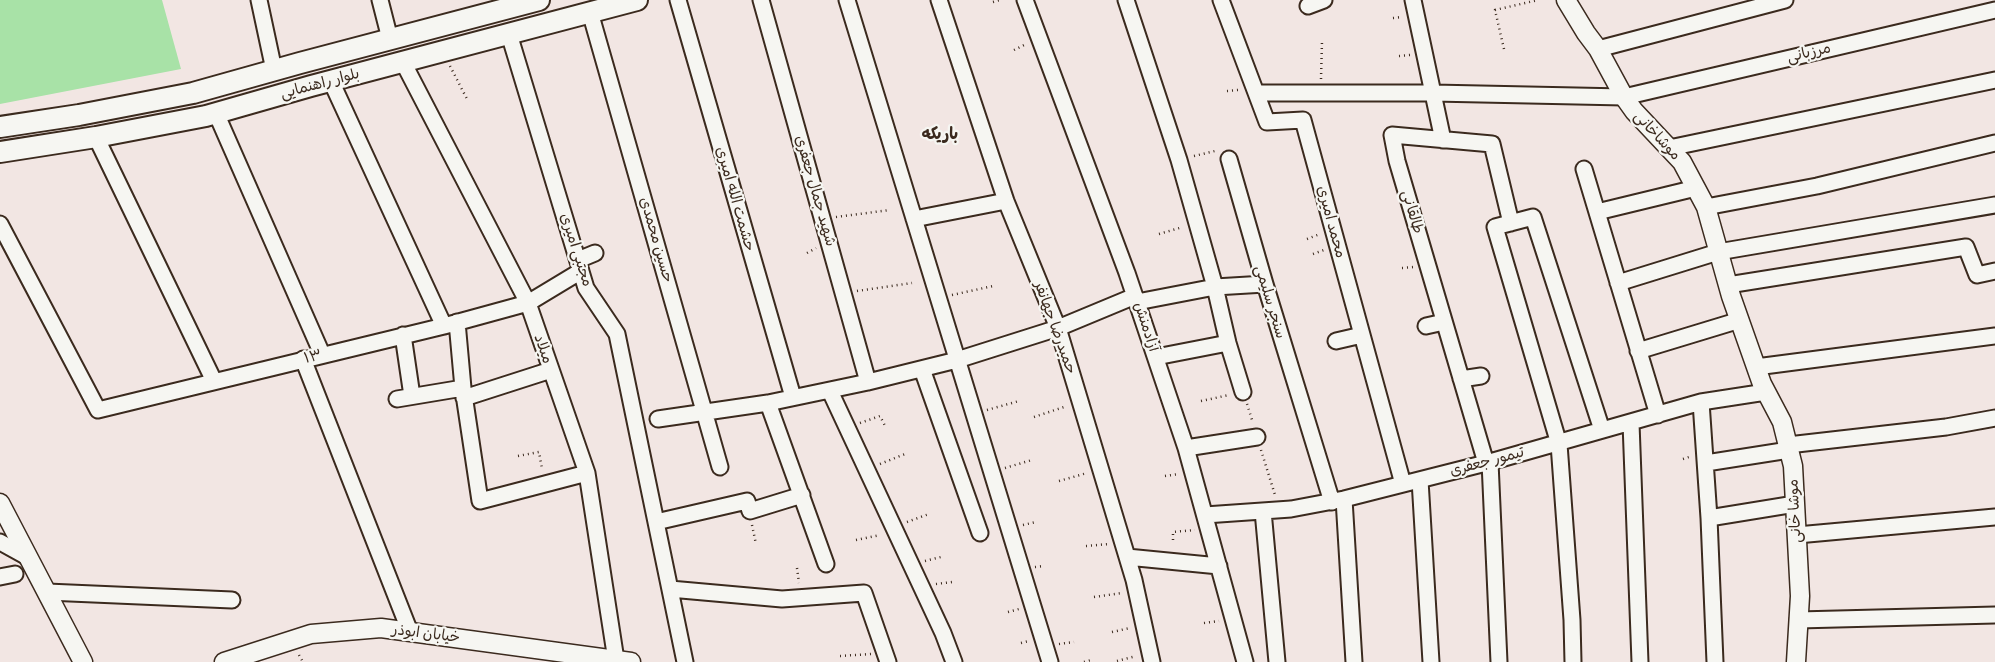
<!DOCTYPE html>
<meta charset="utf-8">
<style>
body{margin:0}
canvas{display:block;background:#f2e6e3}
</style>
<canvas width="1995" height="662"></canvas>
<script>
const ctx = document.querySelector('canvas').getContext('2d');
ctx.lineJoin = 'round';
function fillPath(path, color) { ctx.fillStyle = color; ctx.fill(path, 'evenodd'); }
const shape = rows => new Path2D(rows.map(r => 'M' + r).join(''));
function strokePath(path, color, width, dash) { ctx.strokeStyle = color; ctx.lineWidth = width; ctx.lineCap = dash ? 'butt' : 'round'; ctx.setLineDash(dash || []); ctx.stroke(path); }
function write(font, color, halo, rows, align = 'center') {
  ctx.font = font + ' "Patrick Hand","Playpen Sans Arabic",sans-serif'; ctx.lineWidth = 4.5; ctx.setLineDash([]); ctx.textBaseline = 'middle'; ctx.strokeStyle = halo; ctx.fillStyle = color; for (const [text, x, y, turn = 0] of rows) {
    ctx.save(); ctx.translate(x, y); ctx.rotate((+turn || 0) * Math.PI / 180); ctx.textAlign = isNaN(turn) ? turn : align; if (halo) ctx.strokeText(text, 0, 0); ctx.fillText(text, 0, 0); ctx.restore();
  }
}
const green = shape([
 [0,0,162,0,181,69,0,104]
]);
const path = shape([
 [993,2,1000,0],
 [1393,18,1402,17],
 [1504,49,1495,10,1538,0],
 [1014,50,1026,44],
 [1399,56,1410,55],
 [450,66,468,101],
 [1321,79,1322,41],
 [1227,91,1238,90],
 [1194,156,1215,151],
 [836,217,890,210],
 [1159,234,1183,227],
 [1307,239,1320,234],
 [807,253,816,248],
 [1313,254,1324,250],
 [1402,268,1414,267],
 [857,291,912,283],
 [952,295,993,286],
 [1201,401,1229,395],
 [1247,404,1253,423],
 [987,410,1019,401],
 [1034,417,1067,406],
 [860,423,880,416,885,426],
 [1261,450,1275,495],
 [518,456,539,452,542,469],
 [1683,459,1689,457],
 [880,464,905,454],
 [1005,468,1032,460],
 [1165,476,1179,474],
 [1059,481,1087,473],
 [907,522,929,514],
 [752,525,756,544],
 [1023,525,1036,522],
 [856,540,880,535],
 [1173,540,1173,532,1195,530],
 [1086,546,1109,544],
 [925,561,941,557],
 [1035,567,1044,566],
 [797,568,799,583],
 [936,584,952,582],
 [1094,597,1122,593],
 [1008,612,1019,609],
 [1204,623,1219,621],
 [1112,632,1130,628],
 [1021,643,1029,641],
 [1059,644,1074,642],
 [299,655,303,662],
 [840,656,871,654],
 [1117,661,1136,656],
 [1084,662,1091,660]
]);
const minor = shape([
 [259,0,274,70],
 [380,0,390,39],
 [678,0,793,397],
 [761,0,868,382],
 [847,0,1050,662],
 [939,0,1006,201,1058,328,1134,580,1152,662],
 [1025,0,1127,273,1186,448,1245,662],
 [1126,0,1179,160,1215,287,1228,343,1243,392],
 [1221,0,1267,122,1303,120,1403,484],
 [1413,0,1443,140],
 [1308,6,1324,0],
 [590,12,720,467],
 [509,34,586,288,617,334,685,662],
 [1598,49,1785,0],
 [403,62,528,303,587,473,616,660],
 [331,81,444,326],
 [1257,93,1433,93,1624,97,1995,10],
 [216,113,322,354],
 [96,137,214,381],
 [1669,148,1995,80],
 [1229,159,1265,284,1332,502],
 [1584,169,1658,415],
 [1706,207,1817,186,1995,143],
 [1597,212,1696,188],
 [914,219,1006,201],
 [0,224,98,410,444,326,528,303,581,271],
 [578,260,595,253],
 [1618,283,1718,252,1995,205],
 [1728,285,1966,247,1977,275,1995,271],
 [1137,302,1215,287,1265,284],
 [457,322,463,388],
 [1426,326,1444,322],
 [403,335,412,396],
 [1336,341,1362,335],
 [1638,351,1740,320],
 [1156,357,1228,343],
 [303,359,410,632],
 [1756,367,1995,336],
 [922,369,980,533],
 [1461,379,1481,376],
 [830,391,943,633,954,662],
 [464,398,551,370],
 [397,399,463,388,480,501,587,473],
 [1701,402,1709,518,1715,662],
 [768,403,826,564],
 [658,419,768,403,868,382,957,360,1058,328,1135,296],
 [1631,423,1640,662],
 [1788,445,1946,427,1995,418],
 [1186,448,1257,437],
 [1490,462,1499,662],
 [1486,463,1397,161,1392,135,1492,144,1511,223],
 [1706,463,1789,450],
 [1420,480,1431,662],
 [1344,499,1354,662],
 [1263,511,1277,662],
 [1205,515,1291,509,1344,499,1490,462,1701,402,1766,392],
 [1709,518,1795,504],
 [656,522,747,501,750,511,802,495],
 [1797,535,1995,517],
 [0,542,29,558],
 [1127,557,1219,566],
 [0,577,15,574],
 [670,589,782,599,864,593,888,662],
 [47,592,232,600],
 [1798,620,1995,615],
 [1573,662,1572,620,1559,444,1495,227,1533,217,1602,430]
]);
const tertiary = shape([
 [1566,0,1586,33,1598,49,1624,97,1634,111,1682,162,1706,207,1731,296,1762,384,1782,422,1793,466,1800,596,1796,662],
 [0,503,83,662],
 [224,662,311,634,381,628,631,662]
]);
const secondary = shape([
 [0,127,79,115,193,93,300,63,539,0],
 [0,152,96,137,206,116,311,86,637,0]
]);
const streetNames = [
 ["مرزبانی",1809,53,-13],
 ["بلوار راهنمایی",320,84,-15],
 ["موشاخانی",1657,136,47],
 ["شهید جمال جعفری",815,191,74],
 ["حشمت الله امیری",735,199,74],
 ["طالقانی",1412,212,74],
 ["محمد امیری",1331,222,75],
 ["حسین محمدی",656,240,74],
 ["مجتبی امیری",576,250,72],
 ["سنجر سلیمی",1270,302,73],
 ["آزادمنش",1146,327,72],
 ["حمیدرضا جهانفر",1055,328,70],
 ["میلاد",543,349,71],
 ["۱۳",313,357,-14],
 ["تیمور جعفری",1487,462,-15],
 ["موشا خانی",1795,511,-93],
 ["خیابان ابوذر",426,634,7]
];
const neighbourhoodNames = [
 ["باریکه",940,135]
];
fillPath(green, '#a8e2a7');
strokePath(minor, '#3b2a1e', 19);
strokePath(tertiary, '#3b2a1e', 21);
strokePath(secondary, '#3b2a1e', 24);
strokePath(path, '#3b2a1e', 2.5, [1, 4]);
strokePath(minor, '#f6f6f2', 15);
strokePath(tertiary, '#f6f6f2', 18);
strokePath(secondary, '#f6f6f2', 20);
write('15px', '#3b2a1e', '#f6f6f2', streetNames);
write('bold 16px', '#3b2a1e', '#f6f6f2', neighbourhoodNames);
</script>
